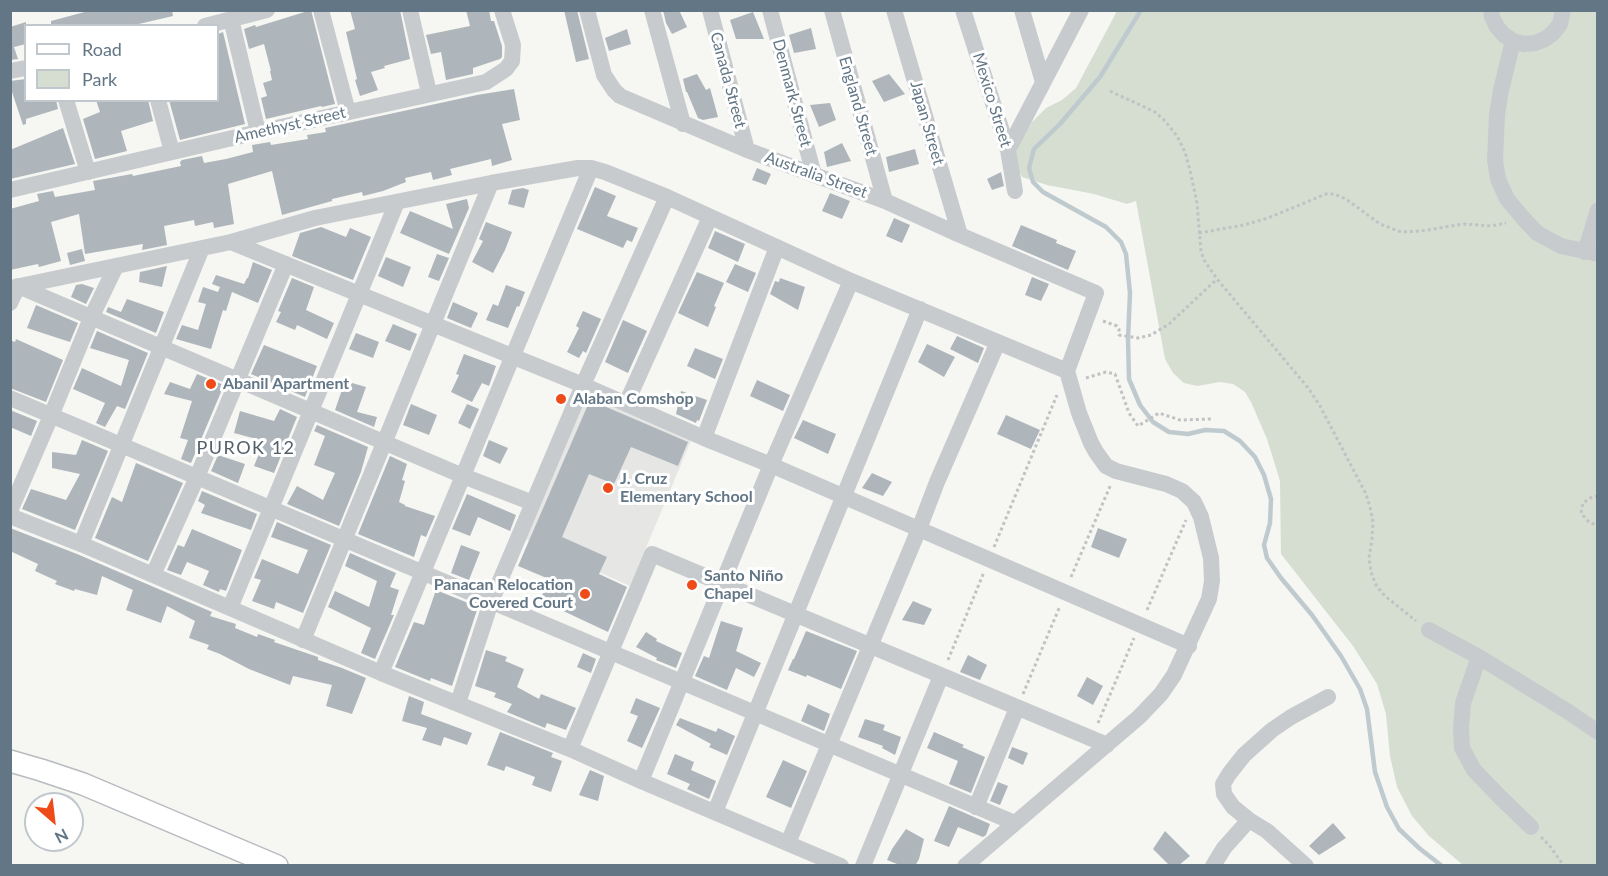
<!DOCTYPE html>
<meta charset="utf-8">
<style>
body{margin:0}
#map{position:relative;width:1608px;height:876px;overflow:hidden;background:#f6f6f2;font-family:Lato,sans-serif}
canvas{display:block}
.frame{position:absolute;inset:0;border:12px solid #627685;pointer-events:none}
.legend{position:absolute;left:24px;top:24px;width:195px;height:78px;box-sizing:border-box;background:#fff;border:2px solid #c0c8ce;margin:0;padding:8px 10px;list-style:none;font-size:18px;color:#627685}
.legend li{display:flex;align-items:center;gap:12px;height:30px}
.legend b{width:30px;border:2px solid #c0c8ce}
.north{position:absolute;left:24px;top:792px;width:60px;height:60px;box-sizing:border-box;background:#fff;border:2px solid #c0c8ce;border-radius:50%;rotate:152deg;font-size:16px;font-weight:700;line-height:24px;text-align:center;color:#627685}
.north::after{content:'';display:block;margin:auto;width:21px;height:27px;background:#ef4b18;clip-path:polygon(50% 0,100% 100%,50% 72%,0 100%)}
</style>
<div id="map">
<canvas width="1608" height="876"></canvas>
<div class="frame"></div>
<ul class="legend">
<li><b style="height:8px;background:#fff"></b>Road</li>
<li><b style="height:16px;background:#d6ded2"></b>Park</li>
</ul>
<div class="north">N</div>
</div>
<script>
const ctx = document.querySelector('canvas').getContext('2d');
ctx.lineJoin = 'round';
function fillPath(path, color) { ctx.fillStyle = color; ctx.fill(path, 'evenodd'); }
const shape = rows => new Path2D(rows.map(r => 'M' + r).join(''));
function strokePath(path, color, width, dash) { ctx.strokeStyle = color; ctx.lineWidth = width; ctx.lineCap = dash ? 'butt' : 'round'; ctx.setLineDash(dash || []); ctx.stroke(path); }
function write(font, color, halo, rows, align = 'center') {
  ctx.font = font + ' Lato,sans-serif'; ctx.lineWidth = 6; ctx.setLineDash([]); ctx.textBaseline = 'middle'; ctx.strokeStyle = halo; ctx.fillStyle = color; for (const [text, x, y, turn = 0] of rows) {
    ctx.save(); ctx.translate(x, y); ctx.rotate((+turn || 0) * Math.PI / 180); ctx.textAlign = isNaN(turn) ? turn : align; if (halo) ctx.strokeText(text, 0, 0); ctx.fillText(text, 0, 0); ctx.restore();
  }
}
const built = shape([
 [586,394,692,438,630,586,525,539]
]);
const green = shape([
 [1117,11,1597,11,1597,865,1463,865,1429,836,1412,816,1397,787,1390,756,1386,714,1377,684,1353,646,1281,554,1280,481,1267,439,1251,402,1245,392,1233,384,1220,382,1197,386,1184,383,1173,373,1165,359,1136,201,1127,204,1094,194,1047,185,1022,177,1017,167,1016,149,1032,122,1046,108,1062,100,1076,88]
]);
const stream = shape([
 [1141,10,1100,77,1060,124,1034,149,1029,168,1033,182,1043,192,1106,227,1121,242,1126,254,1130,293,1128,339,1129,379,1140,405,1153,422,1169,432,1188,434,1205,430,1224,431,1240,441,1255,457,1264,475,1271,499,1270,523,1264,545,1267,558,1281,578,1312,615,1341,656,1360,689,1367,709,1375,772,1387,807,1399,829,1419,848,1442,866]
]);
const building = shape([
 [92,10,172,10,173,16,130,26,51,26,51,21],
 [311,10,335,104,322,107,321,106,266,119,261,98,267,96,263,83,272,80,270,71,271,71,264,44,249,49,244,29,255,25,256,27],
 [350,10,400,10,410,59,384,66,385,68,371,72,378,90,360,96,355,80,357,79,346,32,355,29],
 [466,10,489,10,491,21,494,21,502,46,502,57,500,59,473,68,473,74,446,80,441,52,431,54,426,35,470,26],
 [564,10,577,10,589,59,576,62],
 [663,10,679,10,687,27,672,34,666,23],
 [753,12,764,39,736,39,730,20],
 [26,22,26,44,14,47,18,59,10,60,10,27],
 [811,28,816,49,794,53,789,35],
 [627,29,631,44,609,51,605,38],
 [223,32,245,124,180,140,169,100,218,100,218,34],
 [697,74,706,90,710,88,718,117,703,120,698,118,687,92,686,92,683,79],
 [889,74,905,94,884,102,872,81],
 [26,79,26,100,56,100,58,109,26,119,26,124,23,125,10,86,10,81],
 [514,89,520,120,502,124,512,160,492,166,491,159,450,169,452,175,433,180,431,172,405,178,406,182,383,191,363,196,362,192,332,199,332,201,282,215,272,171,228,184,234,224,214,228,213,222,195,226,194,220,164,226,167,245,142,250,143,244,85,254,79,214,51,222,61,261,39,267,38,264,10,270,10,209,39,201,37,194,53,191,55,197,95,190,93,181,132,174,133,176,181,166,180,162,182,160,202,156,204,163,226,159,253,152,252,145,270,142,271,145,308,139,307,135,326,132,325,128,477,95],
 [96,100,148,100,153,121,121,131,127,151,95,159,83,119,100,112],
 [830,103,836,120,819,127,810,105],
 [63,128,75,164,10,179,10,150],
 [842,143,851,161,827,167,824,152],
 [915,149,919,164,889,172,886,157],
 [757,168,771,174,766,185,752,180],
 [1001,172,1004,186,992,190,987,179],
 [595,187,616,196,607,216,638,228,632,242,627,240,623,248,577,229],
 [523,188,529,190,524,208,508,204,512,190],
 [830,193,850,201,842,219,822,211],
 [467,199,469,208,449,254,400,233,410,211,453,229,446,204],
 [894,218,910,225,902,243,886,236],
 [486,222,512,232,505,250,493,273,472,262,483,241,479,239],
 [1021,225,1057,240,1056,243,1076,251,1068,270,1012,246],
 [321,227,346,237,350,228,371,237,353,280,292,256,300,233],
 [715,231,745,244,738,262,708,248],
 [82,249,85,261,70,265,67,253],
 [437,254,449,258,439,281,428,277],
 [386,257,411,267,403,287,378,276],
 [253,262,272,270,258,303,232,292,226,311,223,310,211,349,176,339,182,325,198,330,206,304,198,302,203,287,218,292,220,287,212,284,216,275,244,284,247,278,248,278],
 [735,264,756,273,748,292,726,282],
 [167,266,162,287,139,282,140,272],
 [697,272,724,283,714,306,716,307,708,327,678,313],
 [1032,277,1049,284,1041,301,1025,295],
 [292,278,314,287,306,310,334,323,327,339,297,325,295,330,276,322,281,312,278,311],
 [780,278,805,287,798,310,770,294,775,281,779,282],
 [82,284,94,288,86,304,71,297,76,285],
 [506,285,525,292,519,307,517,306,508,328,486,320,493,304,498,306],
 [127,299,164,312,156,333,106,312,108,307,121,312],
 [453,302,478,313,471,328,447,318],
 [36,305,78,323,70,342,27,328],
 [583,311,601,319,586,353,583,351,579,358,567,352,579,328,576,326],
 [623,320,647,331,628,373,605,362],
 [393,324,417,334,410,351,385,341],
 [97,331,148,353,125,409,117,406,105,427,96,423,105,403,73,389,82,368,121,386,129,360,90,348],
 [356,333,379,342,373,358,349,349],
 [957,336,984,348,978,363,950,349],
 [16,339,63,360,46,402,10,388,10,340,15,342],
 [927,344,955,357,944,377,918,362],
 [264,345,317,366,305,397,251,374],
 [695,348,723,359,715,379,687,366],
 [464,354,496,366,489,386,482,383,472,402,451,392,459,375,456,374],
 [197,374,224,385,191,463,181,459,188,440,180,438,192,401,164,394,170,382,190,389],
 [757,380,790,395,783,411,750,396],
 [345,381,366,387,357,412,377,417,374,427,335,410],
 [681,391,707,400,699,421,697,420,696,423,676,414],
 [590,400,688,442,678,466,631,447,614,484,589,474,562,537,607,557,599,574,627,587,608,632,540,600,549,579,518,566],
 [411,404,437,415,429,435,403,425],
 [467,404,479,409,470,429,458,423],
 [280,409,297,417,274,473,254,466,264,441,234,433,240,411,274,421],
 [10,410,37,421,31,436,10,427],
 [1006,415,1040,430,1031,449,997,434],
 [803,420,836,434,828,454,794,438],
 [317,425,368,447,361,472,339,526,287,504,297,486,323,500,335,473,314,465,325,436,314,431],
 [82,440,108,451,75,530,22,509,31,489,66,500,80,474,52,468,52,452,76,455],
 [489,440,508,448,500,464,483,456],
 [218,455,245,464,238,483,211,471],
 [390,456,407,464,402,480,405,481,399,502,405,505,405,506,435,516,426,537,421,535,414,557,358,534],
 [136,463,183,483,148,561,95,538,112,497,122,502],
 [872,473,892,482,883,496,862,488],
 [202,491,257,514,251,530,201,513,205,505,198,501],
 [467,494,516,515,510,531,478,517,470,536,452,529],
 [277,522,331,545,303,613,276,602,274,609,252,601,261,580,254,578,262,559,298,574,308,550,271,537],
 [10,528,77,554,212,612,210,616,236,624,235,628,257,637,258,634,275,640,274,642,318,657,318,660,342,668,366,678,352,714,326,706,332,685,293,676,290,685,249,669,220,654,207,649,209,645,189,638,195,621,167,606,161,623,126,610,133,590,102,576,97,595,75,589,74,591,55,584,57,581,35,571,38,564,10,551],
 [1098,528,1127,539,1119,558,1091,547],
 [192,529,242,550,226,591,220,589,219,592,203,585,209,571,187,562,181,575,167,570,178,545,184,547],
 [461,545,480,552,469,580,451,573],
 [350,553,396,573,390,587,399,590,391,615,394,615,375,659,361,653,371,628,328,607,335,591,369,607,377,581,345,566],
 [436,590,478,607,452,686,431,678,430,681,395,667,414,622,424,625],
 [913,601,932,609,924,625,902,620],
 [721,621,743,628,736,651,761,663,754,677,736,668,727,690,695,676,704,656,709,658],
 [806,631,857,651,841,689,807,675,806,677,788,670,793,659,794,659],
 [646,632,657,639,656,641,682,653,676,668,656,660,657,658,636,647],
 [486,650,507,657,505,661,524,669,517,687,539,699,541,694,576,708,566,730,547,723,545,728,507,712,512,704,494,697,496,693,475,686],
 [583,653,596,659,591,673,577,667],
 [968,655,987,665,980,680,960,672],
 [1087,677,1103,686,1093,705,1077,696],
 [409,696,424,702,421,714,472,733,467,745,444,737,441,746,422,740,427,728,402,721],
 [636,698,660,708,642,748,627,741,638,716,630,713],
 [808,704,830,714,824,731,801,721],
 [680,718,716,732,718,728,735,736,727,755,709,747,711,744,676,725],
 [865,719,885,725,883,730,901,737,895,755,882,748,883,746,858,737],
 [500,732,553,753,551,757,562,761,551,792,532,785,535,777,506,766,504,771,487,765],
 [934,732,964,745,962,747,985,757,971,793,949,784,958,761,927,748],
 [1012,747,1028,753,1023,765,1008,758],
 [675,754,694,762,691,770,716,781,709,799,687,789,690,784,667,774],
 [783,760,807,771,791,808,766,797],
 [590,770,604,776,598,801,579,795],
 [998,782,1008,786,1000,805,990,801],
 [949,806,990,824,986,835,983,837,958,827,949,847,934,841],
 [1333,823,1346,838,1319,855,1309,846],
 [906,829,924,839,919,859,915,866,902,866,887,860,892,849],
 [1165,831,1190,856,1178,866,1170,866,1153,849]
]);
const path = shape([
 [1110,91,1155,112,1166,122,1177,136,1185,152,1190,170,1197,203,1201,251,1204,260,1217,279,1309,389,1320,406,1366,494,1370,507,1373,522,1372,539,1369,558,1371,572,1376,585,1385,596,1416,621],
 [1199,233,1244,225,1268,218,1326,194,1334,194,1346,199,1380,224,1401,232,1421,231,1464,224,1491,226,1506,223],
 [1103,321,1117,326,1119,329,1119,335,1138,338,1151,335,1169,324,1217,279],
 [1086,378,1106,372,1115,374,1129,413,1138,426,1159,413,1180,420,1211,419],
 [1598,496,1592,497,1583,503,1581,513,1589,522,1598,526],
 [994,547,1057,395],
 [1071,577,1111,484],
 [1147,610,1186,520],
 [948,660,984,572],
 [1023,694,1060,606],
 [1098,723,1134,638],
 [1541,837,1549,845,1564,866]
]);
const minor = shape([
 [321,10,348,112],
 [410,10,429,93],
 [587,10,604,75,614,90,620,96,747,150,885,201,960,235,1096,293,1067,371,1079,413,1091,443,1096,452,1106,466,1116,471,1166,484,1182,491,1194,502,1201,517,1211,558,1212,581,1209,599,1174,675,1161,694,1139,717,965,866],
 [652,10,683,124],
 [710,10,747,150],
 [770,10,814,175],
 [832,10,885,201],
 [894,10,960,235],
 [963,10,1008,150,1015,191],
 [1022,10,1043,82],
 [1491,10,1492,17,1497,27,1504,35,1513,41,1524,44,1535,43,1545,39,1553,33,1560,24,1563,10],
 [231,19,258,132],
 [205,26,267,10],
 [1513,41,1501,90,1497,115,1495,160,1498,179,1507,199,1522,217,1537,233,1561,246,1598,254],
 [10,71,26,68],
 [66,100,88,172],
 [158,100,172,152],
 [1008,150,1081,10],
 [10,190,258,132,486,82,506,69,512,61,513,45,502,10],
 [231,242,583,385,704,438,771,465,1189,646],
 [1585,252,1598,210],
 [10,288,231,242,315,218,491,183,578,168,591,168,605,172,667,197,851,281,1067,371],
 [10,303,18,286,463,476,533,503],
 [10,398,1015,823],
 [626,404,710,217],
 [704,438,777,247],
 [10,511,51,416,91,318,116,266],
 [10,516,81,544,381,673,570,749,641,781,841,866],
 [81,544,202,248],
 [153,575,197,477,286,264],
 [230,608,397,202],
 [1429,630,1479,657,1567,711,1598,732],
 [303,640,491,183],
 [1479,657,1463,703,1461,729,1462,748,1474,770,1500,797,1531,827],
 [381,673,591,168],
 [458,703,491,602,583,385,667,197],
 [570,749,652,554,1107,745],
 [641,781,771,465,851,281],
 [976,807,1017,708],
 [715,812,920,309],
 [788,843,919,529,937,482,998,342],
 [863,866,941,676],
 [1213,866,1224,848,1249,820],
 [1306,866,1267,831,1249,820,1233,807,1224,794,1223,784,1229,774,1244,755,1272,730,1291,717,1328,697]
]);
const major = shape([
 [10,761,41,770,83,784,277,866]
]);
const markers = [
 [211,384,6,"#ef4b18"],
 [561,399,6,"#ef4b18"],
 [608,488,6,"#ef4b18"],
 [692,585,6,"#ef4b18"],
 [585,594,6,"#ef4b18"]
];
const streetNames = [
 ["Canada Street",728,80,75],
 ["Denmark Street",792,93,75],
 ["Mexico Street",992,100,73],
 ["England Street",858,106,74],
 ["Japan Street",927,123,74],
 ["Amethyst Street",290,125,-13],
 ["Australia Street",816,175,20]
];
const poiNames = [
 ["Abanil Apartment",223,384],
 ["Alaban Comshop",573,399],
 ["J. Cruz",620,479],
 ["Elementary School",620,497],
 ["Santo Niño",704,576],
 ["Chapel",704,594],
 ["Panacan Relocation",573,585,"right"],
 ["Covered Court",573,603,"right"]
];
const neighbourhoodNames = [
 ["PUROK 12",246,448]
];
fillPath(built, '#e6e7e5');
fillPath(green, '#d6ded2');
strokePath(stream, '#bfcacf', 4.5);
fillPath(building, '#aeb6bb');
strokePath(major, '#b8bcc0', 24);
strokePath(path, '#c0c2c4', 3, [3, 3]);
strokePath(minor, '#c8cbce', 16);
strokePath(major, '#fff', 21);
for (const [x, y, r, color] of markers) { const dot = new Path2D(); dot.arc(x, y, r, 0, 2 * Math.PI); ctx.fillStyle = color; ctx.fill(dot); strokePath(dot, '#fff', 2); }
write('16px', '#627685', '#fff', streetNames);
write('bold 16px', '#627685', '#fff', poiNames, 'left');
ctx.letterSpacing = '1.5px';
write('18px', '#515f6a', '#fff', neighbourhoodNames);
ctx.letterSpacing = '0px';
</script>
